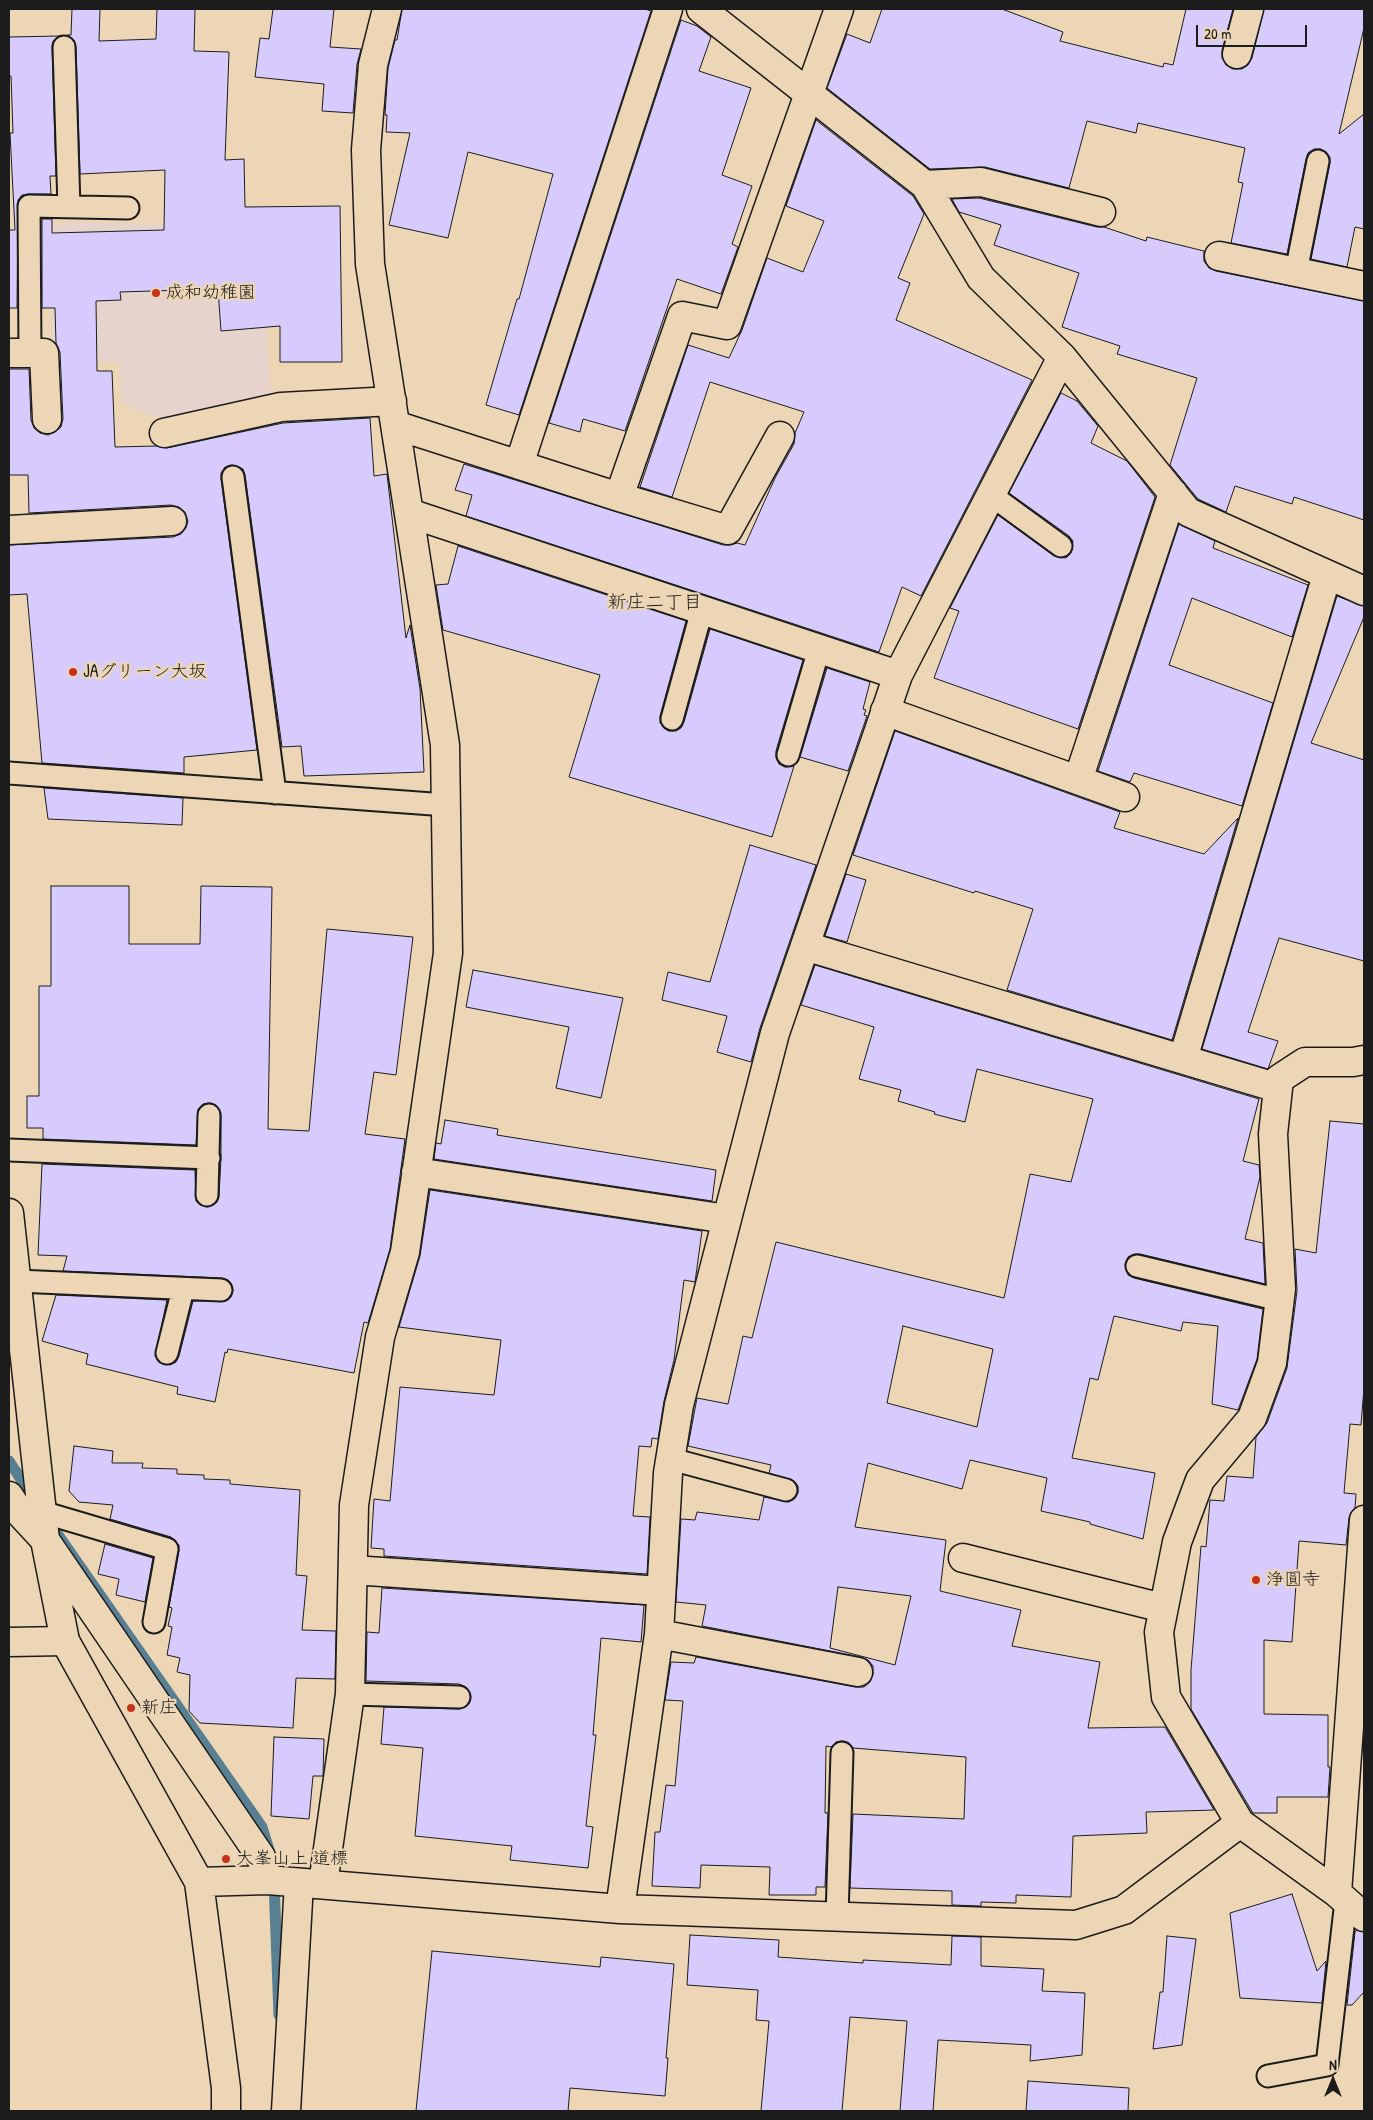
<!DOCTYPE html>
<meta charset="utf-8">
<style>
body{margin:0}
#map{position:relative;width:1373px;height:2120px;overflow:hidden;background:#edd6b5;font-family:"Patrick Hand",sans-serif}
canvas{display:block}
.frame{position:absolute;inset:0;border:10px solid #1c1c1c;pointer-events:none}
.north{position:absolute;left:1308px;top:2055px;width:50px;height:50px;-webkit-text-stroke:4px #edd6b5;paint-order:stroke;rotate:0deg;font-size:14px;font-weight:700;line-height:20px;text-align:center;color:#1c1c1c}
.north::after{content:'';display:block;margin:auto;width:18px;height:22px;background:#1c1c1c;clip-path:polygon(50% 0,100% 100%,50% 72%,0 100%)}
.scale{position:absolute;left:1196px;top:25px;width:111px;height:22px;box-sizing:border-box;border:2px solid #1c1c1c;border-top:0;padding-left:6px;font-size:15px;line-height:18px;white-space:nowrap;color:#1c1c1c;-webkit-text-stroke:4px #edd6b5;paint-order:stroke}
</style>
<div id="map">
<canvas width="1373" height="2120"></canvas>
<div class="frame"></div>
<div class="north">N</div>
<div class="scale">20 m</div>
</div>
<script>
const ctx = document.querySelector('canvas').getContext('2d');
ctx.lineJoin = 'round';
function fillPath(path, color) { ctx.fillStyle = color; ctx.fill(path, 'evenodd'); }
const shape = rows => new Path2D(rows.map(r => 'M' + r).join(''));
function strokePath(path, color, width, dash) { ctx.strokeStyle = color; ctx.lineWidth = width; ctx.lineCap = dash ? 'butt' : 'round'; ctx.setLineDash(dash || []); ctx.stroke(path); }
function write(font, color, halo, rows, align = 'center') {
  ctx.font = font + ' "Patrick Hand","Klee One",sans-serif'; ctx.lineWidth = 4.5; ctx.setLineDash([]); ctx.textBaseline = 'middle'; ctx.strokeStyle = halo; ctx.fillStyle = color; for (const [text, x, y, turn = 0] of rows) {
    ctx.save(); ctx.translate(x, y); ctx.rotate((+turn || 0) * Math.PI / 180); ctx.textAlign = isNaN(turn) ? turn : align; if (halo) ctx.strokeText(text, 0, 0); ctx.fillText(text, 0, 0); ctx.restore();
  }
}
const built = shape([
 [49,223,256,224,272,397,168,421,122,404,119,362,52,362]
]);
const stream = shape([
 [9,1461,33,1498],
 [49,1522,262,1827,270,1853],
 [274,1881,279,2015]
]);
const building = shape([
 [72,9,100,9,99,41,156,39,157,9,195,9,194,51,229,52,225,160,244,159,245,207,340,206,342,362,280,362,280,326,221,331,218,289,120,292,121,300,96,301,97,371,112,371,115,447,157,446,167,448,283,423,370,418,374,476,387,474,406,638,410,625,420,689,424,772,304,776,301,746,282,747,245,475,243,469,232,465,225,467,221,473,221,479,257,750,184,757,184,773,42,763,27,594,9,595,9,545,173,537,181,534,186,528,188,521,185,512,179,507,171,505,29,513,28,475,9,475,9,369,29,369,31,420,34,428,40,433,48,435,55,432,61,427,63,419,60,352,56,343,55,308,42,308,42,219,52,219,52,233,164,230,165,170,80,174,76,47,74,40,67,35,71,35,72,9],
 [273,9,334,9,330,47,361,49,357,64,353,113,322,111,324,84,255,77,260,38,269,39,273,9],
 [402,9,645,9,651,11,519,415,486,405,517,299,519,299,553,174,468,152,448,238,389,225,410,133,386,132,387,115,385,115,388,68,395,40,397,40,402,9],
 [882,9,1002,9,1063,32,1060,41,1163,67,1164,63,1173,65,1186,9,1233,9,1222,50,1222,58,1226,65,1233,69,1242,69,1248,65,1252,58,1264,9,1364,9,1364,28,1339,134,1364,114,1364,229,1355,227,1347,267,1311,259,1330,163,1330,157,1321,149,1314,149,1308,153,1306,159,1287,254,1231,243,1243,183,1238,182,1245,148,1138,123,1136,133,1087,121,1069,188,985,167,930,169,827,88,847,34,870,43,882,9],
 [681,20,697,26,711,37,699,71,751,88,722,175,752,186,732,244,738,247,721,294,677,279,625,431,583,419,580,432,549,423,681,20],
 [60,36,53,41,52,47,56,176,50,176,51,194,29,194,22,195,18,200,17,308,9,308,9,230,15,230,10,133,13,133,11,76,9,76,9,37,60,36],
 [816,120,913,196,924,214,898,278,910,283,896,320,1032,380,921,596,902,587,879,652,466,516,472,495,455,490,464,464,723,545,731,545,737,543,745,545,775,478,794,444,795,433,804,412,710,382,672,497,640,487,688,345,729,358,742,330,767,258,803,272,824,221,786,206,816,120],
 [979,198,1097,227,1104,227,1146,241,1147,237,1204,251,1204,261,1209,268,1216,271,1364,301,1364,520,1294,497,1292,504,1235,486,1226,512,1198,499,1170,465,1197,378,1117,354,1120,346,1062,327,1079,273,994,245,1001,225,959,212,952,199,979,198],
 [1061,393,1077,401,1098,426,1091,443,1127,461,1155,497,1078,729,934,678,959,611,950,608,998,515,1054,556,1066,558,1071,553,1073,541,1069,536,1009,493,1061,393],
 [1179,524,1215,541,1213,548,1308,585,1292,637,1192,598,1171,659,1169,665,1273,703,1242,806,1134,773,1130,782,1098,771,1179,524],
 [458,546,686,621,660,716,660,723,668,731,676,731,681,728,684,722,710,629,803,660,776,751,776,758,779,764,785,767,794,766,772,837,569,777,600,675,443,630,436,585,448,584,458,546],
 [1337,596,1364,606,1364,617,1311,743,1364,760,1364,961,1279,938,1248,1032,1278,1041,1268,1069,1202,1049,1337,596],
 [827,668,870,682,863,709,866,710,864,715,867,716,848,771,800,757,827,668],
 [895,731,1120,812,1114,828,1204,854,1238,818,1172,1040,1007,990,1033,909,975,891,974,893,853,855,895,731],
 [44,788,183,798,182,825,48,819,44,788],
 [750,845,816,865,760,1028,751,1062,717,1052,727,1016,662,1000,668,972,710,982,750,845],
 [846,874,866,880,847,942,825,936,846,874],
 [51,886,129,886,129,944,200,944,201,886,272,887,268,1129,309,1131,327,929,413,937,396,1075,374,1072,365,1134,405,1139,390,1249,368,1323,364,1322,354,1373,228,1349,227,1353,225,1352,215,1402,177,1394,178,1387,86,1364,88,1354,42,1341,56,1295,167,1300,155,1356,159,1362,170,1365,176,1362,179,1356,193,1301,226,1301,231,1297,233,1290,228,1280,222,1278,63,1271,67,1256,38,1255,42,1164,195,1170,196,1201,200,1205,207,1207,217,1202,219,1196,221,1158,221,1115,216,1105,210,1103,203,1104,198,1109,196,1145,43,1139,43,1128,27,1128,27,1096,39,1096,39,986,51,986,51,886],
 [815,965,1259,1099,1243,1161,1259,1165,1260,1177,1245,1239,1263,1243,1265,1284,1140,1254,1134,1254,1128,1257,1125,1264,1128,1275,1134,1278,1263,1309,1257,1359,1238,1410,1212,1404,1218,1326,1183,1322,1181,1331,1114,1316,1098,1380,1090,1378,1072,1458,1155,1473,1143,1539,1090,1524,1090,1522,1041,1511,1047,1478,970,1460,962,1489,868,1463,855,1527,946,1540,940,1591,1021,1610,1012,1646,1100,1662,1088,1728,1165,1727,1214,1810,1146,1812,1147,1833,1073,1836,1071,1897,1016,1895,1016,1903,981,1902,981,1906,952,1905,952,1891,850,1888,853,1814,964,1819,966,1757,853,1748,849,1743,842,1741,836,1742,831,1747,826,1746,825,1813,828,1813,825,1887,816,1887,816,1895,769,1895,770,1867,701,1865,700,1888,652,1886,655,1832,660,1832,666,1785,675,1786,683,1701,665,1700,671,1662,694,1663,696,1657,855,1687,864,1687,870,1682,873,1675,873,1666,868,1660,861,1657,702,1626,706,1605,676,1602,681,1519,695,1520,697,1512,759,1520,764,1497,789,1502,794,1499,798,1493,798,1486,794,1481,769,1473,771,1465,688,1446,697,1398,728,1404,743,1336,752,1338,776,1242,1004,1298,1030,1174,1071,1182,1093,1099,977,1069,965,1122,934,1114,935,1112,898,1101,901,1090,859,1079,874,1027,801,1005,815,965],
 [903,1326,993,1349,977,1427,887,1403,903,1326],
 [838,1587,911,1596,895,1665,830,1648,838,1587],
 [473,970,623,998,601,1098,556,1088,569,1027,466,1007,473,970],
 [445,1120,498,1129,497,1135,716,1170,712,1201,434,1159,436,1143,441,1144,445,1120],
 [1330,1121,1364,1124,1364,1388,1361,1425,1350,1424,1344,1493,1356,1494,1355,1508,1351,1512,1349,1518,1346,1545,1299,1541,1292,1642,1264,1640,1264,1714,1328,1715,1328,1767,1330,1767,1328,1797,1277,1797,1277,1813,1253,1813,1191,1709,1191,1670,1201,1546,1206,1547,1210,1500,1224,1501,1227,1476,1253,1478,1256,1437,1267,1423,1287,1368,1297,1291,1295,1249,1316,1253,1330,1121],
 [430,1190,702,1231,695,1282,684,1280,674,1360,664,1401,658,1439,652,1438,651,1447,639,1446,633,1516,650,1517,647,1574,384,1556,384,1549,371,1548,374,1499,390,1501,400,1387,494,1395,501,1340,399,1327,420,1256,430,1190],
 [74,1446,113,1451,112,1463,143,1463,142,1468,177,1469,177,1474,204,1475,204,1479,230,1480,230,1484,300,1490,296,1575,307,1576,302,1630,336,1631,335,1679,296,1678,293,1728,200,1723,189,1711,190,1675,177,1672,180,1658,167,1655,172,1627,168,1626,172,1608,169,1607,179,1551,179,1545,171,1537,110,1519,113,1505,79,1502,69,1491,74,1446],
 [105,1544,153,1558,145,1602,116,1595,119,1579,98,1574,105,1544],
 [382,1588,644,1605,641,1642,601,1638,593,1735,596,1735,586,1826,593,1827,588,1868,510,1860,512,1846,415,1836,423,1748,381,1744,384,1707,459,1709,469,1704,471,1697,466,1687,459,1684,366,1681,367,1632,379,1633,382,1588],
 [274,1737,324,1739,323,1776,313,1776,309,1819,271,1816,274,1737],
 [1292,1894,1317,1971,1326,1961,1322,2003,1240,1998,1230,1913,1292,1894],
 [1357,1930,1364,1932,1364,1992,1352,2005,1347,2005,1355,1932,1357,1930],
 [690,1935,779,1940,778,1957,863,1963,863,1960,951,1965,952,1936,981,1937,981,1966,1044,1969,1042,1991,1085,1993,1082,2055,1030,2061,1031,2045,938,2040,933,2111,900,2111,907,2021,850,2017,842,2111,761,2111,769,2021,756,2020,758,1990,687,1985,690,1935],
 [1167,1936,1196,1939,1182,2045,1153,2049,1160,1992,1163,1992,1167,1936],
 [432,1951,600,1967,601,1957,674,1964,666,2058,668,2058,665,2096,570,2088,568,2111,416,2111,432,1951],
 [1028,2081,1129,2088,1128,2111,1026,2111,1028,2081]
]);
const lane = shape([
 [64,47,69,207],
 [1296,272,1318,161],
 [30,353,29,206,128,208],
 [233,477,275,793],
 [991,495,1061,546],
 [672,719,702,610],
 [788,755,819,649],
 [9,773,446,805],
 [9,1150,209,1158],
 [207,1195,209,1115],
 [1137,1266,1280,1300],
 [17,1281,221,1290],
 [167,1353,183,1289],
 [671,1459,786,1490],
 [42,1512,167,1549,154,1622],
 [350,1694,459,1697],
 [837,1917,842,1753],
 [1268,2076,1327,2065,1346,1901]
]);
const street = shape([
 [701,9,925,185,981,278,1062,357,1188,512,1364,591],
 [1237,54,1249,9],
 [925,185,981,182,1101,212],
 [1219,256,1364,286],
 [9,353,44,353,47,419],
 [395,425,619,497,728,530,780,436],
 [164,433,281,407,392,401],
 [519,465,668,9],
 [619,497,682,316,727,325,839,9],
 [409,513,898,675],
 [9,530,172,521],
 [885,711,1125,797],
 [1078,780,1173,493],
 [805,946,1278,1088],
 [1183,1059,1327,575],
 [1364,1060,1353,1062,1305,1062,1279,1079,1273,1134,1281,1289,1272,1363,1252,1418,1200,1480,1177,1542,1159,1632,1166,1697,1240,1823,1337,1893,1364,1917],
 [416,1172,727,1219],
 [9,1213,45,1540,65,1641,199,1882,226,2088,226,2111],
 [9,1496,20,1513,45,1540,261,1857,268,1880],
 [963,1558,1163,1608],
 [353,1570,661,1591],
 [659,1634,858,1672],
 [199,1882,268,1880,620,1909,1076,1925,1124,1910,1240,1823],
 [323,1884,350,1694,354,1505,380,1337,405,1252,448,953,445,745,370,264,366,150,373,65,387,9],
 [1337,1893,1364,1520],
 [620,1909,659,1634,668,1473,679,1405,775,1033,898,675,1062,357],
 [286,2111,299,1883]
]);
const secondary = shape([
 [9,1642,65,1641]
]);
const markers = [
 [156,293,5,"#c8321e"],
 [73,672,5,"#c8321e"],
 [1256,1580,5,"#c8321e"],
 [131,1708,5,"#c8321e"],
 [226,1859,5,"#c8321e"]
];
const poiNames = [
 ["成和幼稚園",166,293],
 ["JAグリーン大坂",83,672],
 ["浄圓寺",1266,1580],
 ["新庄",141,1708],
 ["大峯山上 道標",236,1859]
];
const neighbourhoodNames = [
 ["新庄二丁目",655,603]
];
fillPath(built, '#e6d3cb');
strokePath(stream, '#588092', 11);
fillPath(building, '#d7cbfe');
strokePath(building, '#1c1c1c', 1);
strokePath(lane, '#1c1c1c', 25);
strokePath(street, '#1c1c1c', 31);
strokePath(secondary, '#1c1c1c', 31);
strokePath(lane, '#edd6b5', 21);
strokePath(street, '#edd6b5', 28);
strokePath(secondary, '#edd6b5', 28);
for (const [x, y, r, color] of markers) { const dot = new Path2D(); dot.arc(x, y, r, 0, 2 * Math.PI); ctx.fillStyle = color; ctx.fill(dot); strokePath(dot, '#edd6b5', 2); }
write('18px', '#1c1c1c', '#edd6b5', poiNames, 'left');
write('19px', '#1c1c1c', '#edd6b5', neighbourhoodNames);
</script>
